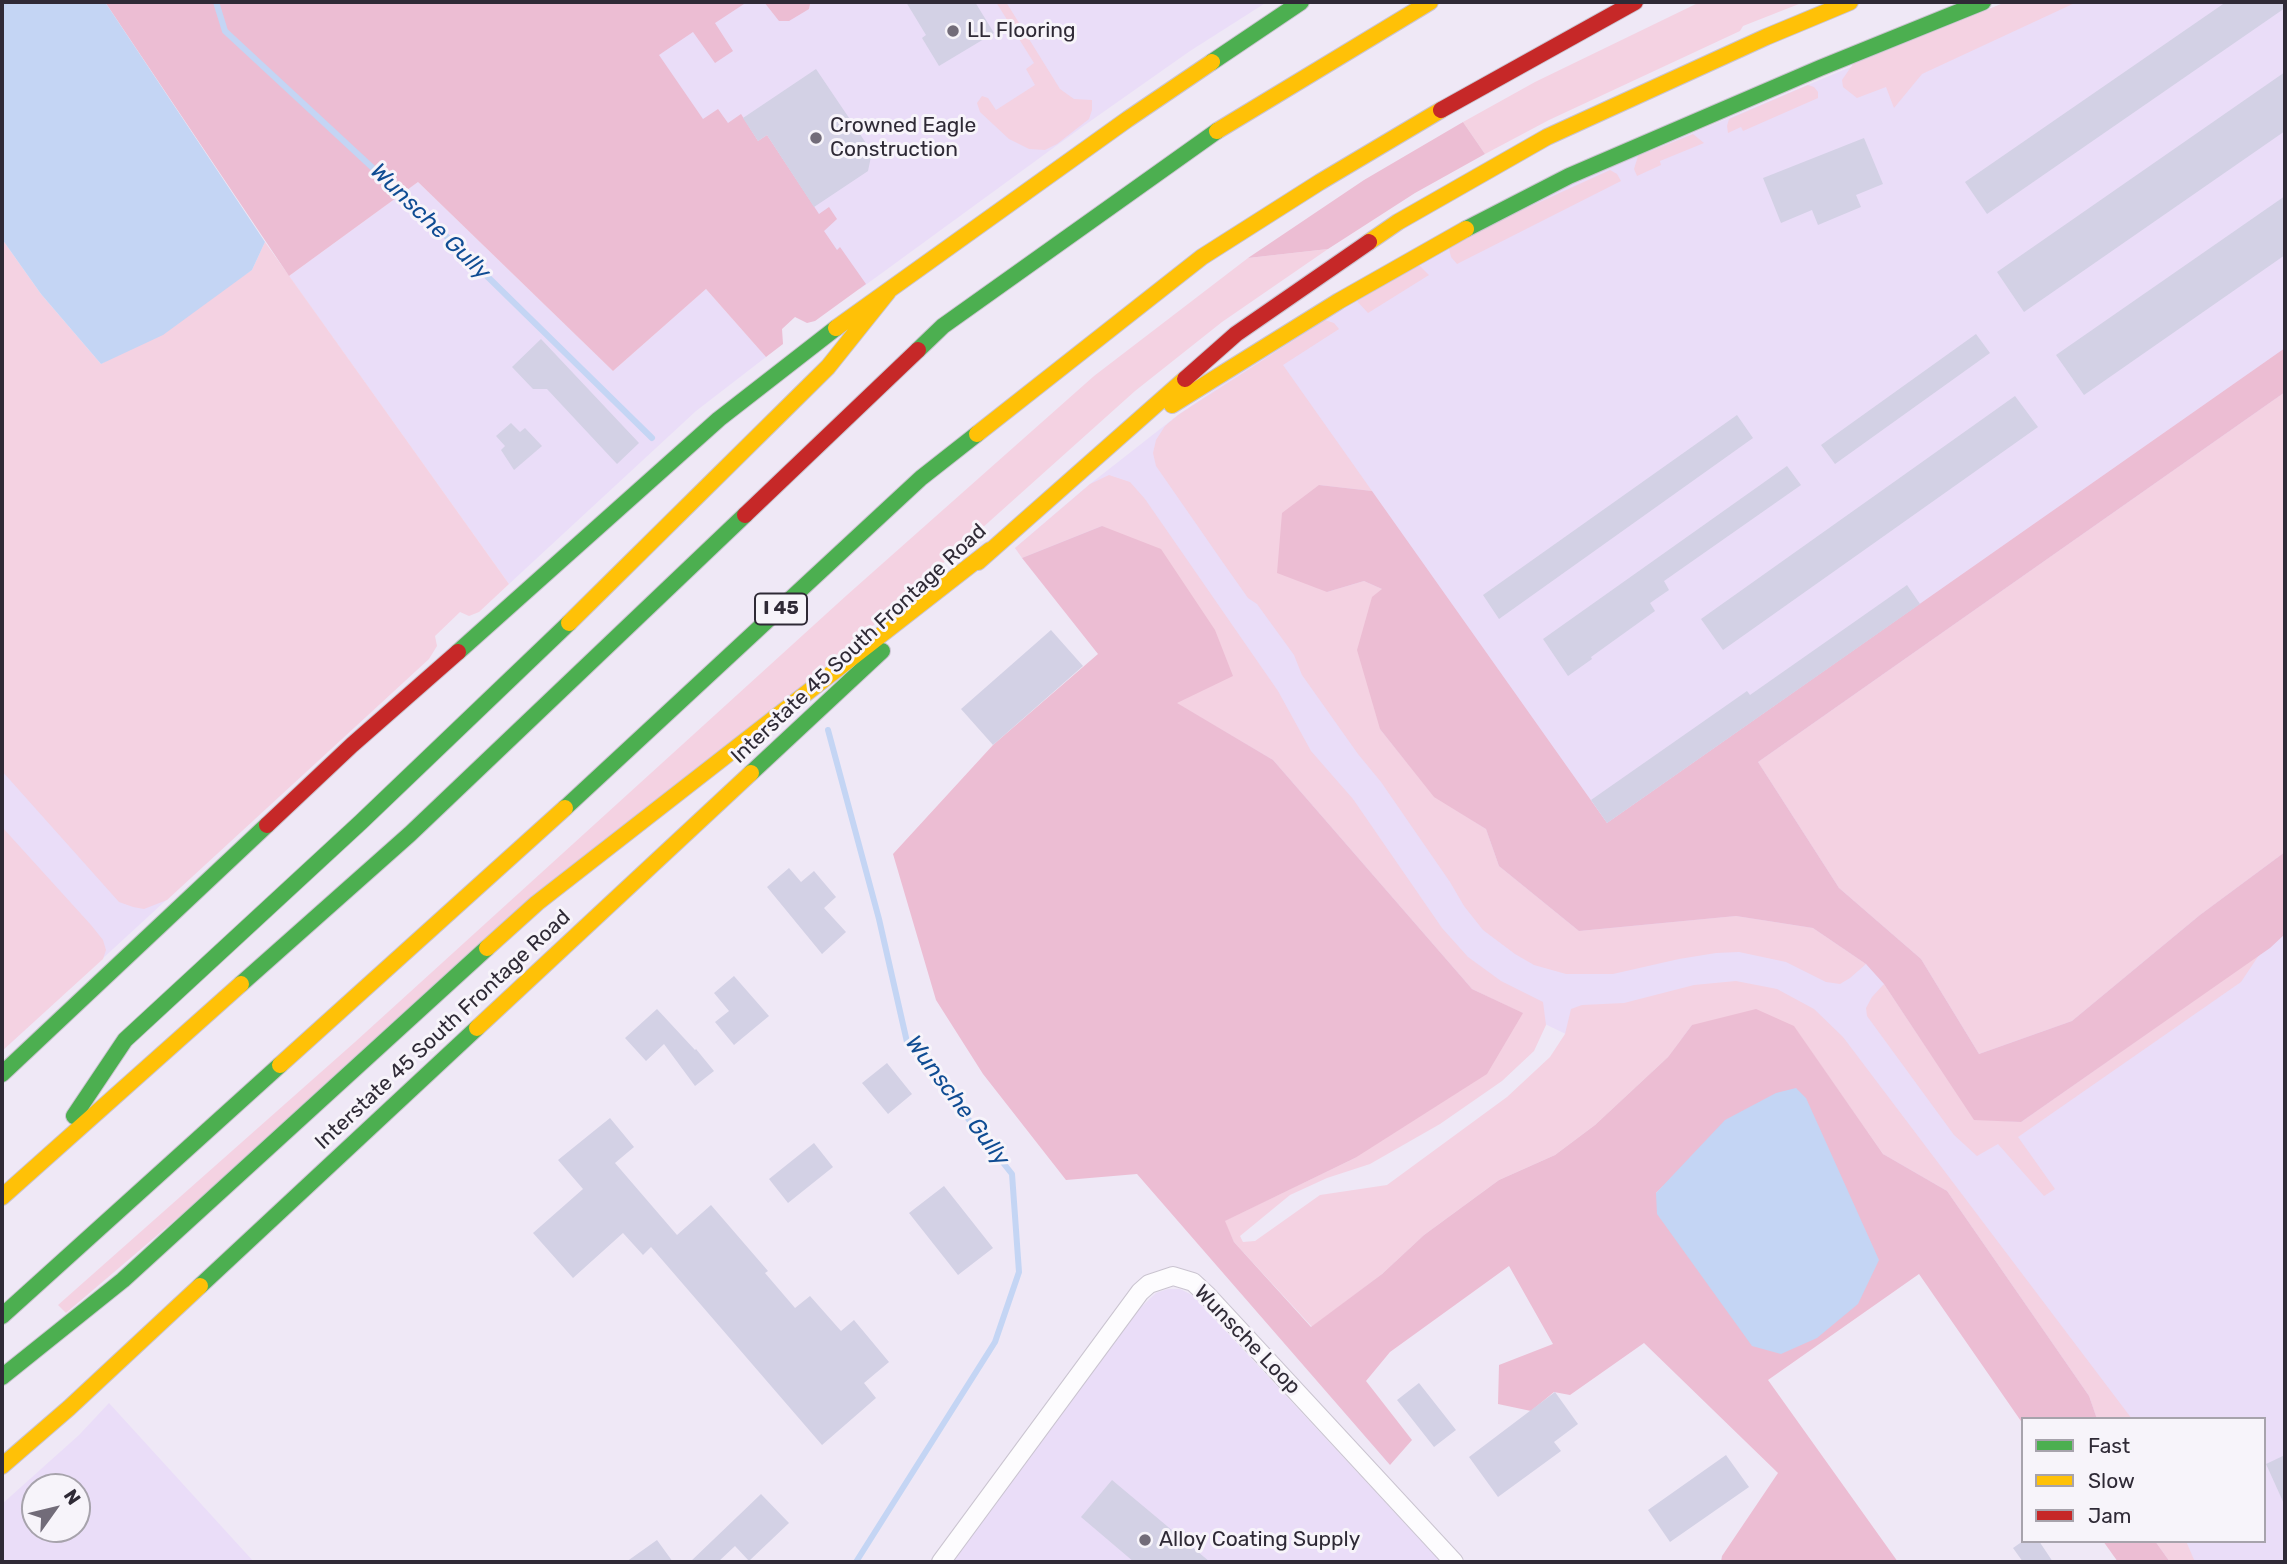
<!DOCTYPE html>
<style>
body{margin:0}
#map{position:relative;width:2287px;height:1564px;overflow:hidden;background:#efe8f6;font-family:Rubik,sans-serif}
canvas{display:block}
.frame{position:absolute;inset:0;border:4px solid #2f2a36;pointer-events:none}
.legend{position:absolute;left:2021px;top:1417px;width:245px;height:126px;box-sizing:border-box;background:#f7f4fa;border:2px solid #a7a3ac;margin:0;padding:9px 12px;list-style:none;font-size:21px;color:#2f2a36}
.legend li{display:flex;align-items:center;gap:14px;height:35px}
.legend b{width:35px;border:2px solid #a7a3ac}
.north{position:absolute;left:21px;top:1473px;width:70px;height:70px;box-sizing:border-box;background:#f7f4fa;border:2px solid #a7a3ac;border-radius:50%;rotate:56deg;font-size:19px;font-weight:700;line-height:28px;text-align:center;color:#2f2a36}
.north::after{content:'';display:block;margin:auto;width:24px;height:32px;background:#726c79;clip-path:polygon(50% 0,100% 100%,50% 72%,0 100%)}
</style>
<div id="map">
<canvas width="2287" height="1564"></canvas>
<div class="frame"></div>
<ul class="legend">
<li><b style="height:9px;background:#4caf50"></b>Fast</li>
<li><b style="height:9px;background:#ffc107"></b>Slow</li>
<li><b style="height:9px;background:#c62828"></b>Jam</li>
</ul>
<div class="north">N</div>
</div>
<script>
const ctx = document.querySelector('canvas').getContext('2d');
ctx.lineJoin = 'round';
function fillPath(path, color) { ctx.fillStyle = color; ctx.fill(path, 'evenodd'); }
const shape = rows => new Path2D(rows.map(r => 'M' + r).join(''));
function strokePath(path, color, width, dash) { ctx.strokeStyle = color; ctx.lineWidth = width; ctx.lineCap = dash ? 'butt' : 'round'; ctx.setLineDash(dash || []); ctx.stroke(path); }
function write(font, color, halo, rows, align = 'center') {
  ctx.font = font + ' Rubik,sans-serif'; ctx.lineWidth = 6; ctx.setLineDash([]); ctx.textBaseline = 'middle'; ctx.strokeStyle = halo; ctx.fillStyle = color; for (const [text, x, y, turn = 0] of rows) {
    ctx.save(); ctx.translate(x, y); ctx.rotate((+turn || 0) * Math.PI / 180); ctx.textAlign = isNaN(turn) ? turn : align; if (halo) ctx.strokeText(text, 0, 0); ctx.fillText(text, 0, 0); ctx.restore();
  }
}
const built = shape([
 [569,2,1267,2,1190,51,1082,127,860,289,593,35],
 [2006,2,2285,2,2285,1562,2170,1562,2155,1541,2264,1541,2264,1419,2069,1419,1794,1026,1597,1049,1472,989,1102,658,1015,548,1090,484,1178,415,1272,350,1542,196],
 [418,182,613,371,706,289,766,357,696,411,509,584,289,276],
 [2,691,175,892,2,1051],
 [1168,1289,1180,1289,1192,1295,1441,1562,951,1562,1138,1310,1156,1293],
 [109,1403,254,1562,2,1562,2,1504,79,1435],
 [77,1487,77,1529,35,1529,35,1487]
]);
const green = shape([
 [996,2,1006,2,1060,89,1074,99,1092,100,1092,110,1089,119,1057,144,1045,150,1029,149,1009,139,980,112,977,103,982,96,988,98,996,110,1035,85,1026,69,1034,63],
 [1700,2,1804,2,1743,26,1740,31,1549,120,1485,154,1463,122,1535,82],
 [2006,2,2077,2,1922,74,1894,108,1886,87,1857,98,1843,87,1842,80,1853,64],
 [1808,85,1814,87,1818,92,1818,98,1743,131,1741,127,1728,133,1727,126,1729,119],
 [1693,134,1704,143,1660,161,1661,165,1637,176,1634,169,1638,156],
 [1610,170,1617,174,1621,181,1457,264,1451,257,1449,249,1452,242],
 [2,239,41,294,101,364,252,270,265,242,509,584,479,612,469,616,460,612,435,636,437,646,429,659,167,900,144,909,133,907,119,902,2,771],
 [1328,249,1222,322,1135,391,875,624,66,1313,58,1305,355,1042,847,595,1094,376,1248,258],
 [1418,264,1429,275,1368,313,1357,301],
 [1325,320,1334,323,1339,329,1283,365,1372,491,1319,485,1327,592,1364,581,1382,589,1380,729,1434,796,1486,829,1499,866,1579,931,1736,916,1813,928,1866,964,1850,978,1840,984,1826,982,1786,962,1739,952,1716,953,1679,959,1613,974,1566,974,1534,965,1515,954,1483,930,1464,906,1450,882,1381,782,1358,754,1302,675,1294,655,1257,604,1248,598,1224,564,1156,466,1153,453,1156,440,1165,426,1178,415],
 [2285,392,2285,852,2200,915,2072,1021,1979,1054,1921,959,1839,888,1758,762],
 [1109,475,1130,482,1145,499,1278,691,1311,751,1353,799,1442,928,1468,957,1501,981,1543,1002,1546,1025,1534,1051,1502,1081,1440,1124,1370,1164,1327,1178,1290,1195,1240,1236,1243,1242,1255,1241,1320,1195,1387,1185,1507,1097,1550,1057,1565,1034,1571,1009,1582,1005,1624,1003,1694,985,1736,981,1777,989,1814,1009,1843,1037,2132,1419,2097,1419,2089,1396,1947,1191,1883,1154,1794,1027,1692,1025,1668,1057,1595,1125,1555,1155,1499,1180,1424,1235,1382,1274,1312,1327,1234,1242,1224,1221,1355,1158,1522,1013,1472,989,1273,760,1176,703,1102,526,1022,558,1015,548,1090,484],
 [2,827,91,925,103,940,106,950,103,959,2,1051],
 [2259,955,2241,982,2018,1137,2055,1189,2044,1196,1998,1144,1977,1156,1954,1135,1867,1016,1866,1008,1872,997,1884,984,1974,1119,2021,1122],
 [2155,1541,2186,1541,2195,1562,2170,1562]
]);
const forest = shape([
 [105,2,747,2,715,23,733,51,715,63,693,32,659,55,703,119,718,109,728,123,741,114,758,141,767,135,819,214,829,207,837,219,824,231,837,250,840,247,866,284,815,321,807,323,795,317,782,329,783,344,766,357,706,289,613,371,418,182,289,276],
 [764,2,808,2,810,4,809,9,789,21,779,21],
 [1463,122,1485,154,1415,193,1328,249,1248,258,1364,180],
 [2285,348,2285,392,1758,762,1839,888,1921,959,1979,1054,2072,1021,2200,915,2285,852,2285,934,2270,948,2021,1122,1974,1120,1884,984,1866,964,1813,928,1736,916,1579,931,1499,866,1486,829,1434,797,1380,729,1357,650,1372,597,1382,589,1364,581,1327,592,1277,573,1282,513,1319,485,1372,491,1607,823],
 [1102,526,1161,549,1215,630,1233,676,1177,703,1273,760,1472,989,1523,1013,1487,1074,1355,1158,1225,1221,1234,1242,1311,1327,1382,1274,1424,1235,1499,1180,1555,1155,1595,1125,1668,1057,1692,1025,1756,1009,1794,1026,1883,1154,1947,1191,2089,1396,2097,1419,2023,1419,2023,1424,1919,1274,1768,1380,1898,1562,1721,1562,1722,1556,1778,1473,1644,1343,1570,1395,1554,1392,1531,1411,1498,1404,1499,1365,1553,1344,1509,1266,1390,1352,1366,1381,1412,1440,1390,1465,1137,1174,1066,1180,983,1074,936,1000,893,854,993,745,1098,654,1022,558],
 [1674,1176,1817,1338,1656,1193],
 [2103,1541,2155,1541,2170,1562,2118,1562]
]);
const water = shape([
 [2,2,105,2,265,242,252,270,163,335,101,364,41,294,2,239],
 [1796,1088,1806,1098,1879,1260,1858,1304,1817,1338,1781,1354,1752,1346,1657,1214,1656,1193,1725,1120,1776,1093]
]);
const stream = shape([
 [216,2,225,31,443,233,652,438],
 [828,730,879,919,907,1042,1012,1174,1019,1272,995,1342,856,1562]
]);
const building = shape([
 [906,2,975,2,994,33,939,66,922,38,926,35],
 [2226,2,2285,2,2285,8,1987,214,1965,182],
 [816,69,872,152,868,171,814,207,767,135,758,141,743,118],
 [2285,72,2285,131,2024,312,1997,272],
 [1864,138,1883,184,1856,195,1861,207,1818,225,1812,210,1781,223,1763,178],
 [2285,196,2285,255,2084,395,2056,355],
 [1976,334,1990,353,1835,464,1821,445],
 [541,339,639,443,617,464,547,389,533,389,512,367],
 [2015,396,2038,427,1723,650,1701,619],
 [1737,415,1753,438,1499,619,1483,595],
 [511,423,520,432,525,428,542,446,514,470,501,450,505,446,496,436],
 [1787,466,1801,485,1664,581,1669,590,1650,603,1655,611,1591,657,1592,659,1568,676,1543,639],
 [1907,585,1920,604,1607,823,1591,800,1747,691,1750,695],
 [1051,630,1083,666,993,745,961,709],
 [789,868,801,882,814,871,836,897,824,908,846,932,822,954,767,887],
 [734,976,769,1016,734,1045,715,1022,729,1011,714,993],
 [657,1009,695,1050,696,1049,714,1071,695,1086,664,1044,646,1061,625,1038],
 [887,1063,912,1094,888,1114,862,1083],
 [610,1118,634,1147,615,1163,677,1235,711,1205,768,1271,765,1273,795,1308,810,1296,841,1331,854,1320,889,1362,864,1383,876,1398,822,1445,651,1247,643,1255,623,1233,573,1278,533,1233,583,1189,558,1160],
 [814,1143,833,1167,788,1203,769,1179],
 [944,1186,993,1248,958,1275,909,1213],
 [1419,1383,1456,1430,1434,1447,1397,1400],
 [1555,1392,1578,1424,1554,1442,1561,1451,1498,1497,1469,1457],
 [1726,1455,1749,1487,1670,1542,1648,1510],
 [2285,1455,2285,1506,2266,1464],
 [1112,1480,1210,1562,1134,1562,1081,1517],
 [761,1494,789,1523,749,1561,735,1546,718,1562,690,1562],
 [657,1540,673,1562,626,1562],
 [2023,1541,2039,1541,2053,1562,2023,1562,2013,1548]
]);
const street = shape([
 [941,1562,1140,1292,1149,1284,1173,1276,1193,1282,1207,1295,1454,1562]
]);
const fast = shape([
 [1212,62,1301,2],
 [1466,229,1569,176,1820,68,1983,2],
 [918,350,943,326,1217,131],
 [458,652,719,419,836,328],
 [751,773,882,651],
 [565,808,921,478,977,434],
 [241,984,410,834,745,515],
 [2,1074,267,825],
 [74,1116,125,1040,361,822,569,623],
 [200,1286,477,1028],
 [2,1316,280,1065],
 [2,1377,123,1280,487,948]
]);
const slow = shape([
 [1217,131,1430,2],
 [1369,242,1398,222,1547,137,1766,37,1850,2],
 [836,328,1128,119,1212,62],
 [1172,405,1339,301,1466,229],
 [977,434,1202,257,1320,182,1441,110],
 [978,562,1185,379],
 [569,623,828,367,888,292],
 [487,948,537,903,990,550],
 [477,1028,751,773],
 [280,1065,565,808],
 [2,1197,241,984],
 [2,1466,69,1408,200,1286]
]);
const jam = shape([
 [1441,110,1635,2],
 [1185,379,1236,334,1369,242],
 [745,515,918,350],
 [267,825,352,745,458,652]
]);
const markers = [
 [953,31,7,"#726c79"],
 [816,138,7,"#726c79"],
 [1145,1540,7,"#726c79"]
];
const shields = [
 [781,609,52]
];
const shieldNames = [
 ["I 45",781,609]
];
const poiNames = [
 ["LL Flooring",967,31],
 ["Crowned Eagle",830,126],
 ["Construction",830,150],
 ["Alloy Coating Supply",1159,1540]
];
const streetNames = [
 ["Interstate 45 South Frontage Road",859,644,-43],
 ["Interstate 45 South Frontage Road",443,1030,-43],
 ["Wunsche Loop",1247,1340,46]
];
const waterNames = [
 ["Wunsche Gully",430,222,44],
 ["Wunsche Gully",957,1101,53]
];
fillPath(built, '#eaddf8');
fillPath(green, '#f4d2e2');
fillPath(forest, '#ecbdd3');
fillPath(water, '#c4d5f4');
strokePath(stream, '#c4d5f4', 6);
fillPath(building, '#d3d1e5');
strokePath(street, '#cac4d0', 20);
strokePath(fast, '#cac4d0', 18);
strokePath(slow, '#cac4d0', 18);
strokePath(jam, '#cac4d0', 18);
strokePath(street, '#fdfcfe', 18);
strokePath(fast, '#4caf50', 16);
strokePath(slow, '#ffc107', 16);
strokePath(jam, '#c62828', 16);
for (const [x, y, r, color] of markers) { const dot = new Path2D(); dot.arc(x, y, r, 0, 2 * Math.PI); ctx.fillStyle = color; ctx.fill(dot); strokePath(dot, '#f7f4fa', 2.5); }
for (const [x, y, w] of shields) { const box = new Path2D(); box.roundRect(x - w / 2, y - 15.5, w, 31, 5); ctx.fillStyle = '#f7f4fa'; ctx.fill(box); strokePath(box, '#2f2a36', 2); }
write('bold 19px', '#2f2a36', null, shieldNames);
write('21px', '#2f2a36', '#f7f4fa', poiNames, 'left');
write('21px', '#2f2a36', '#f7f4fa', streetNames);
write('italic 23px', '#0f4c93', '#f7f4fa', waterNames);
</script>
